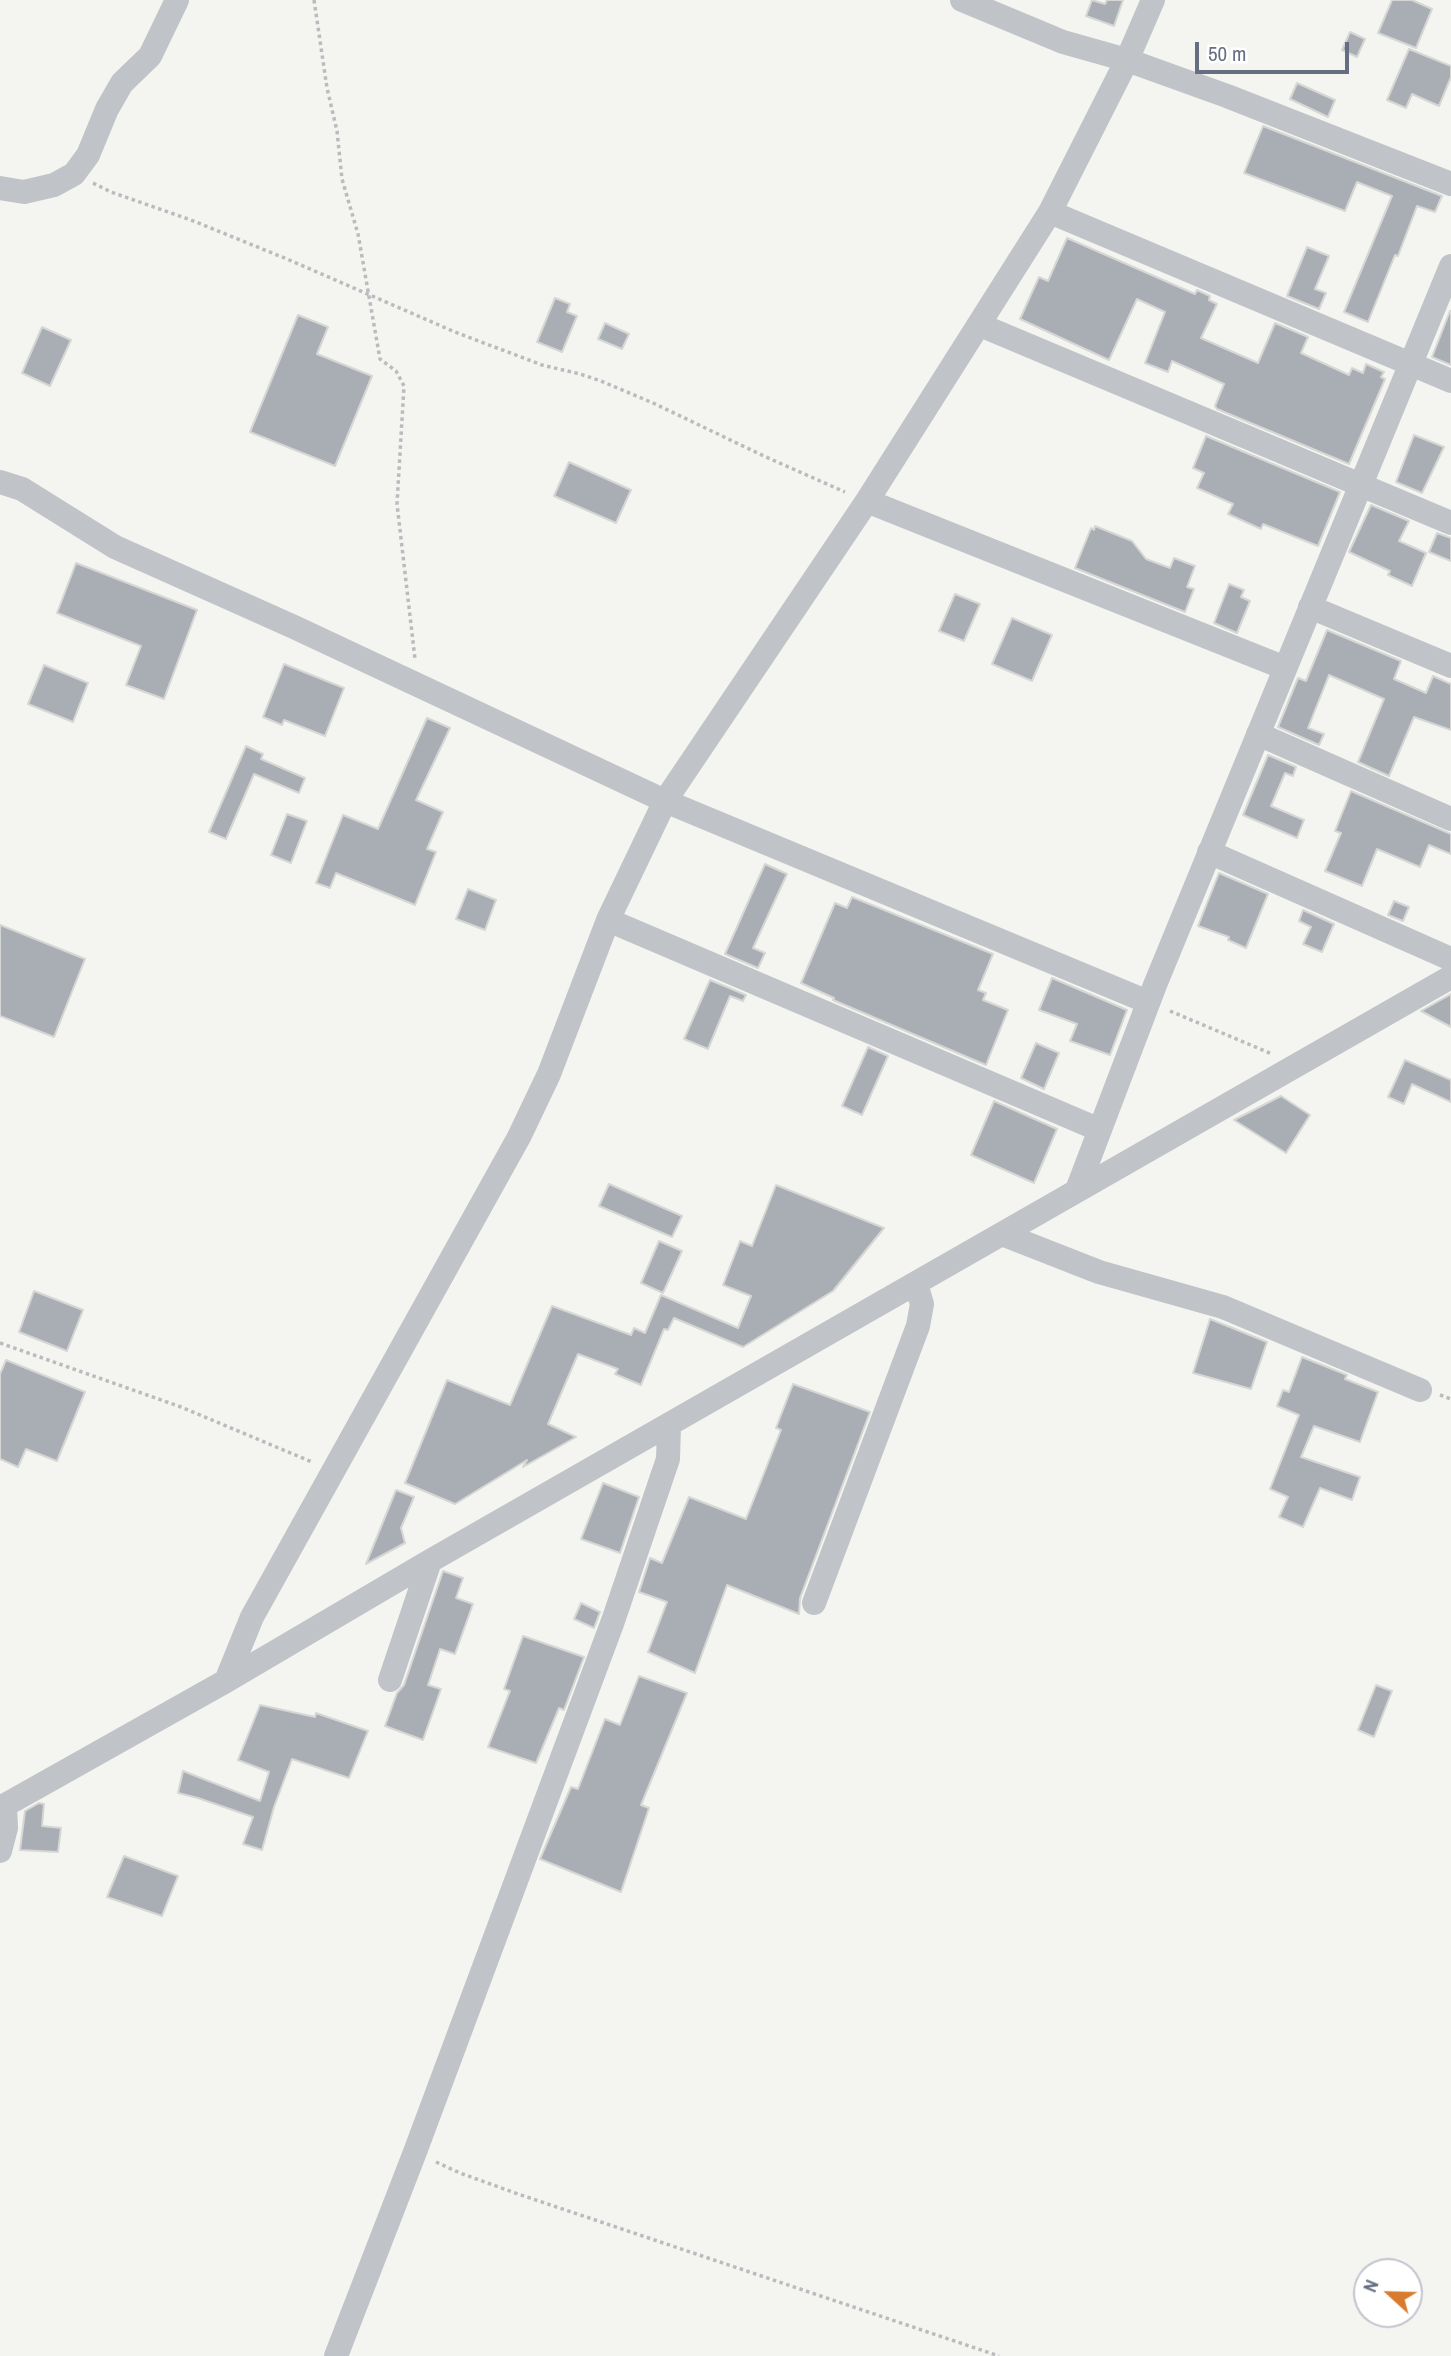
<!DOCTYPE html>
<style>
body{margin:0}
#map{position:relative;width:1451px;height:2356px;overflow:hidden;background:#f4f5f1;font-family:"Archivo Narrow",sans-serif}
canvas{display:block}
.north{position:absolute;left:1353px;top:2258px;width:70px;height:70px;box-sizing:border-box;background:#fff;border:2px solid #c1c5cd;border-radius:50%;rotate:292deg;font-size:19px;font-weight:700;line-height:28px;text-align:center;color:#656f81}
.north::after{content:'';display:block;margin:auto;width:24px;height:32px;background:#d97b2e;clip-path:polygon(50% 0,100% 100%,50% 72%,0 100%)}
.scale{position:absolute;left:1195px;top:42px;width:154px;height:32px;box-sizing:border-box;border:4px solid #656f81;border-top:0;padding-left:9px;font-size:21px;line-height:24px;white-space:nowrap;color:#656f81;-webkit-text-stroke:5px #fff;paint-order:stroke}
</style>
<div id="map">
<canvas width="1451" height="2356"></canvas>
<div class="north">N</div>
<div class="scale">50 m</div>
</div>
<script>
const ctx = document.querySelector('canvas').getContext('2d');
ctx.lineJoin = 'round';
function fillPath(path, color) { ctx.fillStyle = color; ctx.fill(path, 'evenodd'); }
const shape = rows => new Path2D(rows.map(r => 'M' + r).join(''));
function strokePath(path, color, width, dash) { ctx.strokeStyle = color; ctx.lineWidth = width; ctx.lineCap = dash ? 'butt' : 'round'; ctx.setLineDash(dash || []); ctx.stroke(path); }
const building = shape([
 [1092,0,1105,4,1107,0,1123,0,1114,26,1086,16,1092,0],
 [1392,0,1412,0,1432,9,1416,48,1378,33,1392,0],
 [1350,32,1365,39,1357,57,1342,50,1350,32],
 [1409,49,1451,66,1451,77,1439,106,1412,94,1406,108,1387,100,1409,49],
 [1297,83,1335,100,1328,117,1290,99,1297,83],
 [1263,126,1442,196,1435,212,1417,206,1398,256,1395,255,1368,322,1344,312,1392,196,1357,182,1345,211,1244,173,1263,126],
 [1067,238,1195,294,1197,290,1210,296,1209,300,1217,304,1201,338,1258,363,1275,323,1308,337,1301,353,1349,375,1352,368,1363,373,1366,364,1384,372,1381,377,1385,379,1349,464,1217,409,1215,406,1224,384,1172,361,1168,372,1145,363,1165,312,1137,299,1109,360,1020,319,1039,277,1048,281,1067,238],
 [1307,247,1329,256,1315,289,1326,293,1319,309,1287,296,1307,247],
 [555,298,570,304,567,312,577,316,562,352,537,342,555,298],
 [1450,311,1451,311,1451,365,1432,357,1450,311],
 [298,315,328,327,317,354,372,376,335,466,250,432,298,315],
 [605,323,629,334,622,349,598,339,605,323],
 [42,327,71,340,50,386,22,373,42,327],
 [1414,435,1444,447,1422,493,1396,482,1414,435],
 [1206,436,1340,492,1318,546,1263,524,1261,529,1228,514,1233,504,1197,488,1204,473,1193,468,1206,436],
 [569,462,631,490,616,523,554,496,569,462],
 [1371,505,1409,521,1399,541,1426,553,1412,586,1388,575,1390,571,1349,552,1371,505],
 [1095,526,1132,541,1146,559,1170,568,1174,558,1195,566,1187,587,1194,589,1185,612,1075,568,1091,528,1094,530,1095,526],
 [1437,533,1451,538,1451,561,1429,552,1437,533],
 [76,563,197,610,164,699,126,685,141,646,57,613,76,563],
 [1229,584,1244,590,1241,597,1250,601,1237,633,1214,623,1229,584],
 [955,594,980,604,964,641,939,631,955,594],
 [1012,618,1052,635,1032,681,992,664,1012,618],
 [1327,630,1401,661,1394,679,1426,693,1433,676,1451,684,1451,730,1414,717,1389,776,1358,762,1384,699,1329,675,1308,728,1324,734,1319,745,1278,727,1298,678,1306,681,1327,630],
 [284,664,344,688,325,736,284,720,282,725,263,717,284,664],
 [44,665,88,683,73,722,28,704,44,665],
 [427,718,450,728,416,800,443,812,427,849,436,852,415,905,336,873,330,888,316,883,343,815,378,829,427,718],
 [246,746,263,754,261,759,305,778,299,793,254,774,226,839,209,832,246,746],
 [1268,755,1296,767,1293,776,1285,773,1271,806,1304,820,1297,838,1243,815,1268,755],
 [1351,791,1451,834,1451,854,1429,845,1420,867,1377,849,1362,886,1325,871,1341,833,1335,831,1351,791],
 [287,814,307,821,291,863,271,855,287,814],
 [765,864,787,874,753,948,765,953,758,968,725,954,765,864],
 [1219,873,1268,894,1246,948,1228,940,1229,937,1198,926,1219,873],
 [468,889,496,900,485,930,456,919,468,889],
 [852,897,993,954,978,990,986,993,983,1000,1008,1010,986,1065,833,1000,834,998,801,983,835,903,847,908,852,897],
 [1394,901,1409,907,1403,921,1388,915,1394,901],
 [1303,910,1334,924,1322,952,1303,944,1311,927,1299,921,1303,910],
 [0,925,85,959,54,1037,0,1016,0,925],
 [1052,978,1127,1010,1110,1055,1070,1041,1077,1024,1039,1010,1052,978],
 [710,980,746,995,743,1001,730,996,708,1049,684,1039,710,980],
 [1451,994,1451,1027,1421,1011,1451,994],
 [1036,1043,1059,1053,1044,1089,1021,1078,1036,1043],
 [868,1047,888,1056,862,1115,842,1106,868,1047],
 [1405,1060,1451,1080,1451,1102,1412,1084,1404,1104,1388,1097,1405,1060],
 [1281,1096,1310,1115,1286,1153,1234,1120,1281,1096],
 [994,1101,1057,1129,1034,1183,971,1155,994,1101],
 [609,1184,682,1216,672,1237,599,1206,609,1184],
 [776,1185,884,1228,833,1291,743,1347,674,1318,668,1330,664,1329,641,1385,615,1374,618,1369,578,1354,548,1424,576,1437,523,1467,527,1460,455,1504,405,1483,447,1380,510,1405,552,1306,631,1335,634,1328,645,1333,661,1295,738,1328,751,1296,723,1285,740,1241,752,1246,776,1185],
 [659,1241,682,1251,663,1293,641,1283,659,1241],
 [34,1291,83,1310,67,1351,19,1332,34,1291],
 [1210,1319,1267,1342,1251,1389,1193,1373,1210,1319],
 [1302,1357,1347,1375,1345,1379,1378,1392,1360,1442,1314,1426,1301,1457,1360,1477,1352,1500,1320,1488,1303,1527,1279,1517,1288,1497,1270,1489,1299,1415,1277,1406,1283,1390,1289,1392,1302,1357],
 [6,1360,85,1392,57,1461,26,1449,18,1467,0,1459,0,1374,6,1360],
 [793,1384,870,1412,800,1598,799,1614,727,1585,695,1673,648,1652,667,1602,639,1592,650,1558,662,1563,689,1497,746,1519,781,1430,776,1428,793,1384],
 [603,1483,639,1497,620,1553,581,1539,603,1483],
 [396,1490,414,1497,401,1528,405,1543,366,1564,396,1490],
 [443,1571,463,1578,456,1598,473,1604,455,1654,440,1649,428,1685,441,1689,423,1740,385,1726,397,1693,404,1685,443,1571],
 [581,1603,600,1612,594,1628,574,1619,581,1603],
 [523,1636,584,1657,564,1710,559,1708,536,1763,488,1747,510,1691,504,1689,523,1636],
 [639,1676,687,1693,641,1805,649,1808,621,1892,540,1859,571,1787,578,1789,605,1719,620,1725,639,1676],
 [1376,1685,1392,1691,1374,1737,1358,1730,1376,1685],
 [260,1705,315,1717,316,1713,368,1731,349,1778,292,1759,274,1807,262,1850,243,1844,253,1817,198,1798,178,1793,183,1771,260,1801,269,1772,238,1760,260,1705],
 [39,1803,44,1804,42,1826,61,1828,58,1852,20,1850,25,1811,39,1803],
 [124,1856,178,1876,162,1916,107,1897,124,1856]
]);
const path = shape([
 [314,0,327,88,337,131,342,179,358,234,380,359,396,371,404,386,397,504,415,659],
 [93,183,111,192,191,220,287,259,455,332,542,365,580,374,601,381,653,403,766,457,845,492],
 [1170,1011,1272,1054],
 [0,1343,181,1407,312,1462],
 [1440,1395,1451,1399],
 [436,2162,460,2173,518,2194,999,2356]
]);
const minor = shape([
 [962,0,1063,42,1127,60,1227,96,1451,184],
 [0,188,24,192,54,185,74,174,88,155,107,109,122,83,150,56,177,0],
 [1050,212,1451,381],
 [980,325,1451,523],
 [0,482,22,489,115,547,294,627,665,801,1148,1002],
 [867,501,1285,668],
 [1310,607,1451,666],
 [1258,734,1451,819],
 [1209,852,1451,959],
 [608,920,1100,1130],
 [1077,1190,1155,985,1451,266],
 [1002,1234,1099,1272,1223,1307,1420,1390],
 [814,1603,918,1326,922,1304,916,1284],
 [390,1680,430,1561],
 [226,1681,252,1617,519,1137,549,1074,608,920,665,801,867,501,1050,212,1127,60,1153,0],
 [0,1808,226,1681,430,1561,1451,977],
 [0,1851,6,1828,5,1805],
 [336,2356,415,2152,613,1621,668,1459,669,1426]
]);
fillPath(building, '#a9aeb5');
strokePath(building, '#d6d6d4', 2);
strokePath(path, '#babbbe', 3.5, [3.5, 3.5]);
strokePath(minor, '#c0c3c7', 24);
</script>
